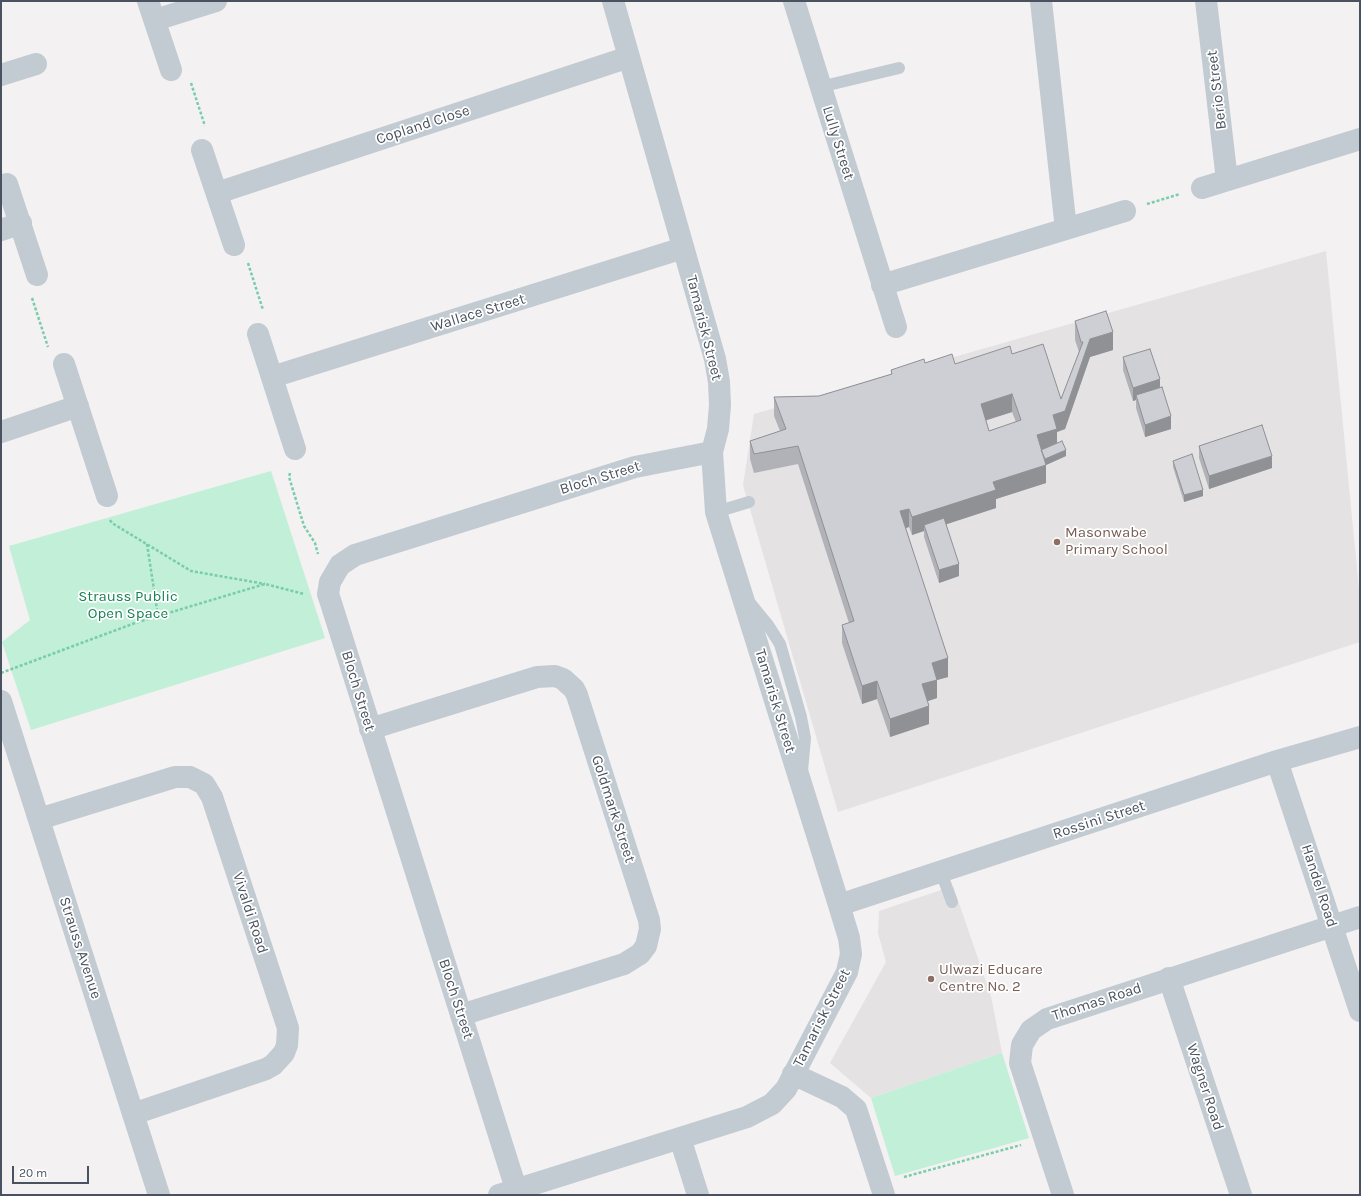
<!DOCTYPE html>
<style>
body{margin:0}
#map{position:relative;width:1361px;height:1196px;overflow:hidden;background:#f3f1f1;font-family:Karla,sans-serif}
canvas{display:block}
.frame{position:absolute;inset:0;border:2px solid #49525e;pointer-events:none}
.scale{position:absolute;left:12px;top:1166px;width:77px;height:18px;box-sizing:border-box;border:2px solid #49525e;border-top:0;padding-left:5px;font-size:12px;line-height:14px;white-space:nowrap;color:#49525e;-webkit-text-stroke:3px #fff;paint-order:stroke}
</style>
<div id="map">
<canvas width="1361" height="1196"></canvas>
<div class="frame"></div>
<div class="scale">20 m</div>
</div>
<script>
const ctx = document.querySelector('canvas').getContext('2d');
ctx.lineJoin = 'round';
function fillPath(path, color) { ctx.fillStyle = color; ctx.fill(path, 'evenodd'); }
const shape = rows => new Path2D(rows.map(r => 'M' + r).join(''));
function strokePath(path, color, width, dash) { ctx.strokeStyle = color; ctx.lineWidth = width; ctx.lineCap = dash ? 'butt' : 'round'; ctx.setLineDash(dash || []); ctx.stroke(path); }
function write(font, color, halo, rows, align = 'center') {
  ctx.font = font + ' Karla,sans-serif'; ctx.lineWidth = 3.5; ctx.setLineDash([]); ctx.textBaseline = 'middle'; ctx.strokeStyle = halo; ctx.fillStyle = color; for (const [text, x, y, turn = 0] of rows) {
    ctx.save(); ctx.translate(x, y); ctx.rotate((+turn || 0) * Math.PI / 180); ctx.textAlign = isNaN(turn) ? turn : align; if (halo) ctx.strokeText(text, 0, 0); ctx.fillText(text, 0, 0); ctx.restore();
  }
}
const education = shape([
 [1326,251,1360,599,1360,642,838,812,743,485,754,414],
 [953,886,991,996,1002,1053,871,1098,830,1063,886,962,878,933,879,911]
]);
const green = shape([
 [271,471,325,638,31,730,2,642,30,620,9,546],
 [1002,1053,1029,1138,895,1176,871,1098]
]);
const path = shape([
 [191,83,205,126],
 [1147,204,1180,194],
 [248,263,263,310],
 [32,298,48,347],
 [290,473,289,477,304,526,315,543,318,554],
 [110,520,112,523,191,571,265,584],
 [147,544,158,616],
 [1,673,135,623,265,584,304,594],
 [904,1177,1021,1145]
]);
const service = shape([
 [820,87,899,68],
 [716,512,749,502],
 [750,603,768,625,780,644,801,717,805,738,802,771],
 [941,872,952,902]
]);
const minor = shape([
 [148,1,171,70],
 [794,1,896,327],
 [1041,1,1066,229],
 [1206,1,1227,180],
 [155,20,216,1],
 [1,75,36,64],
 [202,150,234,245],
 [7,184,37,275],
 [1202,188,1360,139],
 [217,193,629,57],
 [1,230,21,223],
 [882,285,1125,211],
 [258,334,295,449],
 [64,364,107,496],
 [272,377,683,248],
 [1,432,78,406],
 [1,701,159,1195],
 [370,729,537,677,555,676,563,679,574,689,577,695,649,920,650,929,646,946,640,954,624,964,461,1015],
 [1277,761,1360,1011],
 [39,819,175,777,190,777,204,784,212,797,288,1028,287,1045,284,1053,273,1065,266,1069,133,1114],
 [839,905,1277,761,1360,737],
 [1169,978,1241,1195],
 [793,1074,842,1097,856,1109,884,1195],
 [680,1138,698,1195],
 [499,1195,747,1117,772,1104,786,1089,847,972,851,954,849,938,839,905,716,512,712,452,718,429,720,405,719,382,715,359,613,1],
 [518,1195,331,603,328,594,330,582,340,565,355,555,635,467,712,452],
 [1063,1195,1020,1063,1022,1045,1031,1030,1047,1019,1360,917]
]);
const wall = shape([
 [1075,321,1113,350,1090,357,1065,429,1057,432,1057,442,1066,456,1046,465,1046,483,996,499,996,508,946,524,959,576,939,583,924,537,924,531,912,535,909,527,906,528,948,677,937,680,937,698,928,701,929,724,890,737,877,699,862,704,842,643,842,625,849,623,798,464,754,473,750,459,750,441,780,431,774,416,774,397,819,396,891,374,891,370,925,363,955,364,1012,354,1061,399,1079,352,1075,340],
 [1012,412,1016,422,989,431,986,420],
 [1123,357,1160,388,1171,429,1145,437,1136,408,1136,400,1133,401,1123,370],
 [1199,446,1272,468,1209,489,1199,458],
 [1173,461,1203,496,1184,502,1173,467]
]);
const shadedWall = shape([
 [1113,332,1113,350,1090,357,1065,429,1057,432,1057,447,1042,452,1037,435,1053,415,1065,411,1090,339],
 [1160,379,1160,392,1136,395,1136,400,1133,401,1133,388],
 [1012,394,1012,412,981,422,981,404],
 [1171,416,1171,429,1145,437,1145,425],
 [1066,450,1066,456,1046,465,1046,483,996,499,996,508,926,531,924,525,924,531,912,535,912,517,993,482,1045,465,1045,459],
 [1272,456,1272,468,1209,489,1209,476],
 [1203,490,1203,496,1184,502,1184,495],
 [909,509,909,527,900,530,900,511],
 [959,564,959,576,939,583,939,570],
 [948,658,948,677,937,680,937,698,922,703,922,684,932,663],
 [877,681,877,699,862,704,862,686],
 [929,706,929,724,890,737,890,719]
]);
const building = shape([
 [1106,311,1113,332,1090,339,1065,411,1053,415,1057,429,1037,435,1046,465,993,482,996,490,912,517,909,509,900,511,948,658,932,663,937,680,922,684,929,706,890,719,877,681,862,686,842,625,854,621,798,446,754,454,750,441,786,429,774,397,819,396,892,374,891,370,924,359,925,363,952,354,955,364,1010,346,1012,354,1043,344,1061,399,1083,342,1081,342,1075,321,1106,311],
 [1012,394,1021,420,989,431,981,404,1012,394],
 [1150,349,1160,379,1133,388,1123,357,1150,349],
 [1162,387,1171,416,1145,425,1136,395,1162,387],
 [1262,425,1272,456,1209,476,1199,446,1262,425],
 [1062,441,1066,450,1045,459,1041,450,1062,441],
 [1192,454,1203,490,1184,495,1173,461,1192,454],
 [944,518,959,564,939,570,924,525,944,518]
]);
const markers = [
 [1057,542,4,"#8d6e63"],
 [931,979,4,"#8d6e63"]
];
const streetNames = [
 ["Berio Street",1217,90,-97],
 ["Copland Close",423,125,-18],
 ["Lully Street",838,143,73],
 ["Wallace Street",478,313,-17],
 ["Tamarisk Street",704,328,76],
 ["Bloch Street",600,478,-17],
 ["Bloch Street",358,691,73],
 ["Tamarisk Street",775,701,73],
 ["Goldmark Street",613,809,72],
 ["Rossini Street",1099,820,-18],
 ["Handel Road",1319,886,72],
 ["Vivaldi Road",250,913,72],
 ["Strauss Avenue",80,948,72],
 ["Bloch Street",456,999,72],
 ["Thomas Road",1097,1002,-18],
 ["Tamarisk Street",822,1018,-63],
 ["Wagner Road",1205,1087,72]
];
const educationNames = [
 ["Masonwabe",1065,533],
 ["Primary School",1065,550],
 ["Ulwazi Educare",939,970],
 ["Centre No. 2",939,987]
];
const parkNames = [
 ["Strauss Public",128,597],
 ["Open Space",128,614]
];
fillPath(education, '#e4e2e3');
fillPath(green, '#c1efd7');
strokePath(path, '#79cdab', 2.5, [3, 2]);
strokePath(service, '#c2cad2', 12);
strokePath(minor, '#c2cad2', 22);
fillPath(wall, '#b1b2b7');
fillPath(shadedWall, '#909195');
fillPath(building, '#cecfd5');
strokePath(building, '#909195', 1);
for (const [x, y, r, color] of markers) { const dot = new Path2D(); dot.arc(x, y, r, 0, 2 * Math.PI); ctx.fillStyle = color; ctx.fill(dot); strokePath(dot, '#fff', 1.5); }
write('15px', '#49525e', '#fff', streetNames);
write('15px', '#785e54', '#fff', educationNames, 'left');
write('15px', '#198055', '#fff', parkNames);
</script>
